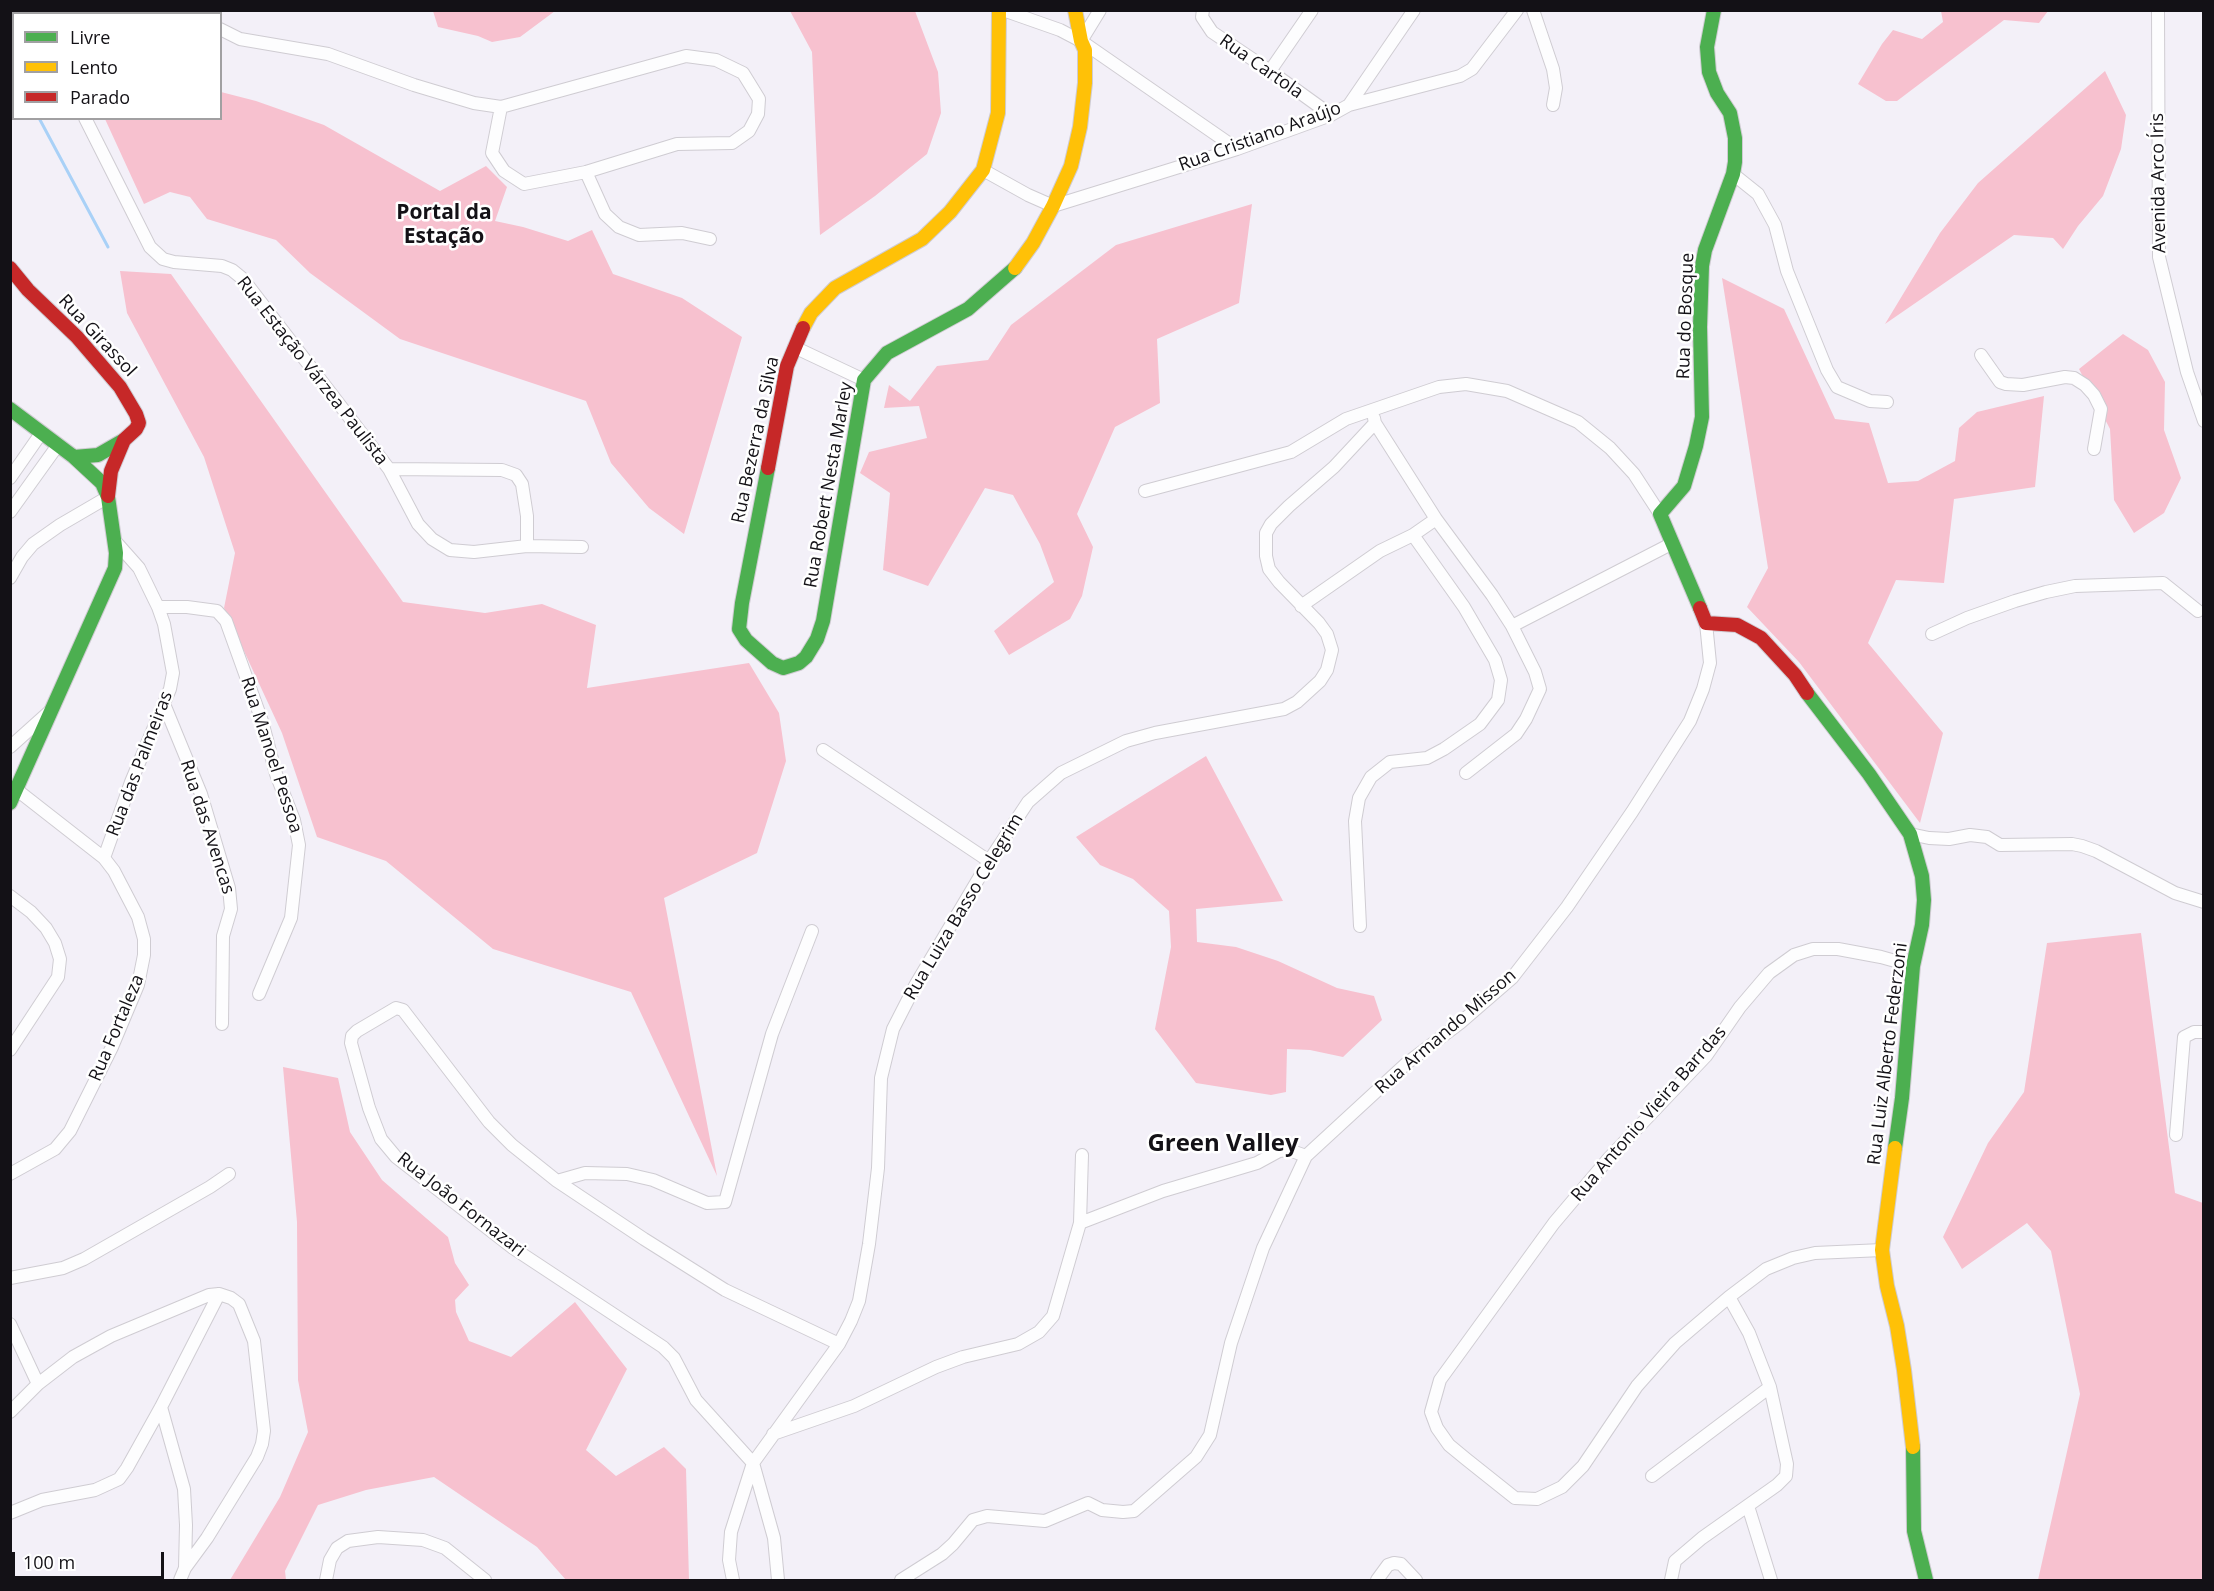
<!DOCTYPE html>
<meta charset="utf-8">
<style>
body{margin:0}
#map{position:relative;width:2214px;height:1591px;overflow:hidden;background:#f3f0f8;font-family:"Open Sans",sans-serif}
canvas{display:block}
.frame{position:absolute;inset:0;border:12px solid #131116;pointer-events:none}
.legend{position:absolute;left:12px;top:12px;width:210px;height:108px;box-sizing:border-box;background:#fff;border:2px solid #a1a0a2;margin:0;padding:8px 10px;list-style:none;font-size:18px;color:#131116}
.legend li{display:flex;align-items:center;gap:12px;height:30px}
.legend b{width:30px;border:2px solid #a1a0a2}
.scale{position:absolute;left:12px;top:1552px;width:152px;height:27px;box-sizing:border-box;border:3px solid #131116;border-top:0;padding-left:8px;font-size:18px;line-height:21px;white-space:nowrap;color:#131116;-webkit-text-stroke:4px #fff;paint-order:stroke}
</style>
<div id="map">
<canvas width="2214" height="1591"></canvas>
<div class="frame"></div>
<ul class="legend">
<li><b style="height:8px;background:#4caf50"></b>Livre</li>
<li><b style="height:8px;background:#ffc107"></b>Lento</li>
<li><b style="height:8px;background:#c62828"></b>Parado</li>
</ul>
<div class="scale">100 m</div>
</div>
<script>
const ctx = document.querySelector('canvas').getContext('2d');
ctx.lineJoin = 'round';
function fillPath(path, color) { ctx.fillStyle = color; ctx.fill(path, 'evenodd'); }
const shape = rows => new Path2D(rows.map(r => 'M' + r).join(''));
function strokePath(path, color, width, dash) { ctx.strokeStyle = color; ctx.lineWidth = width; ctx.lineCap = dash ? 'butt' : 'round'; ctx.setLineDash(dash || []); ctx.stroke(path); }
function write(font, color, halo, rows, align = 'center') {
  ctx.font = font + ' "Open Sans",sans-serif'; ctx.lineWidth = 5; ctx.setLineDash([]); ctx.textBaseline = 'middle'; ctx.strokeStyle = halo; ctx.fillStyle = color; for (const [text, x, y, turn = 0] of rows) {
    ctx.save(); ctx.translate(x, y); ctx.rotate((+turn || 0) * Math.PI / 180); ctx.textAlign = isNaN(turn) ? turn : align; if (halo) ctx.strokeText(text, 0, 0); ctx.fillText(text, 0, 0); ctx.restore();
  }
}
const forest = shape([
 [433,11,433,10,555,11,520,37,492,42,478,36,438,27],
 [790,11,915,11,938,72,941,113,927,154,875,196,820,235,812,52],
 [1941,11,2048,11,2039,23,2004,20,1897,101,1886,101,1858,84,1882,44,1893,30,1922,39,1943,22],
 [2105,71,2126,115,2121,149,2103,196,2078,226,2063,249,2053,238,2014,235,1885,324,1940,233,1978,183],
 [221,92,256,101,324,125,440,191,486,166,507,187,495,221,523,227,568,241,592,230,613,274,682,298,742,337,684,534,649,508,611,463,586,401,400,339,310,273,276,240,207,219,190,197,170,192,144,204,105,119,220,118],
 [1252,204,1239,303,1157,339,1160,403,1115,427,1077,514,1093,547,1082,596,1070,619,1009,655,994,631,1054,582,1040,544,1013,495,985,488,928,586,883,570,890,493,860,473,869,452,927,438,919,406,884,408,889,385,910,401,937,366,988,360,1011,325,1116,245],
 [120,271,171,274,403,602,485,613,542,604,596,625,587,688,749,663,779,713,786,761,757,853,664,898,717,1176,631,992,493,949,386,861,317,837,282,733,224,608,235,553,204,457,127,313],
 [1722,278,1784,309,1835,419,1869,423,1888,483,1918,481,1955,461,1959,428,1977,412,2044,396,2035,487,1954,499,1944,583,1896,580,1868,643,1943,733,1920,823,1799,662,1747,607,1768,568],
 [2123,334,2148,350,2165,382,2164,430,2181,478,2164,513,2134,533,2114,500,2110,429,2079,369],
 [1206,756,1283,901,1196,909,1197,942,1236,947,1278,961,1337,988,1374,996,1382,1020,1343,1057,1310,1050,1287,1049,1286,1092,1271,1095,1196,1083,1155,1029,1171,947,1169,911,1133,879,1100,865,1076,837],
 [2141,933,2175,1193,2203,1203,2203,1580,2038,1580,2080,1394,2051,1251,2027,1223,1962,1269,1943,1237,1988,1143,2024,1092,2047,943],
 [283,1067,338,1078,350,1132,382,1180,448,1237,455,1263,469,1285,455,1300,456,1312,469,1341,511,1357,575,1302,627,1369,586,1450,616,1476,664,1447,686,1469,689,1580,566,1580,537,1547,434,1477,366,1490,318,1505,285,1571,286,1580,230,1580,280,1497,308,1432,298,1380,297,1222]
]);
const stream = shape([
 [10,68,14,74],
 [39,118,108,247]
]);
const street = shape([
 [180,10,187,14],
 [1003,10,1060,30,1081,41,1237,149],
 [1203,10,1202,17,1212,32,1270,71,1331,115],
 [1533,10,1553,69,1556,88,1553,105],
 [2158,10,2159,257,2187,372,2204,421],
 [200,14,203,10],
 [220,29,240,39,328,54,414,85,474,103,501,107,686,56,716,60,743,73,759,99,758,114,749,131,732,143,677,144,586,172,524,184,504,171,492,153,501,107],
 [1081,41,1100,10],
 [1270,71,1312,10],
 [1349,105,1414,10],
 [85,118,150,247,163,259,174,262,222,266,232,270,243,279,389,469,418,524,432,539,450,550,474,552,527,546,582,547],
 [983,170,1028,195,1053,206,1237,149,1331,115,1349,105,1460,76,1472,69,1517,10],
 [586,172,605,214,619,227,639,235,682,233,710,239],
 [1733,174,1758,194,1775,225,1787,271,1827,370,1837,387,1870,401,1887,402],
 [794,347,864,380],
 [1981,355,2000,382,2006,384,2023,385,2065,377,2074,378,2085,385,2094,395,2101,409,2094,449],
 [1374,418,1375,423,1436,519,1492,595,1512,626,1535,672,1540,689,1526,719,1516,734,1466,773],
 [389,469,502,470,516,475,522,484,527,516,527,546],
 [10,478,42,432],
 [1145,491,1291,452,1346,419,1439,387,1466,384,1507,391,1578,422,1610,448,1634,474,1660,514],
 [10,512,58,445],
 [10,578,22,557,33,544,60,525,108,497],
 [1301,606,1380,551,1413,535,1436,519],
 [158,607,187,607,217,611,226,621,262,721,276,774,294,820,299,845,291,918,259,994],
 [1512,626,1671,544],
 [1932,634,1967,618,2015,601,2046,592,2075,586,2163,583,2198,611],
 [164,704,201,794,229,888,231,909,223,936,222,1024],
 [10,747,49,712],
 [823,750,989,861],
 [1910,834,1929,838,1949,839,1970,835,1987,837,2000,845,2072,844,2082,846,2096,851,2175,893,2204,902],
 [104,858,131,782,170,689,173,673,164,624,158,607,139,568,115,541],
 [10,896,31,912,46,928,55,943,60,959,58,977,10,1050],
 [1360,926,1355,821,1359,798,1371,777,1390,762,1427,758,1444,749,1480,724,1498,700,1501,680,1495,660,1464,607,1413,535],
 [812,931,772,1034,725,1202,707,1203,653,1180,627,1174,585,1173,557,1181,644,1239,725,1290,839,1344],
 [2176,1135,2184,1037,2194,1032,2204,1032],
 [10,1174,55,1149,70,1131,112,1047,138,985,144,955,144,939,138,917,114,871,104,858,17,790],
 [557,1181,512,1145,489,1122,403,1010,396,1008,357,1031,352,1036,351,1043,369,1108,381,1139,396,1157,513,1248,663,1347,674,1358,696,1400,753,1463,774,1538,778,1580],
 [1080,1223,1163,1191,1257,1163,1279,1151,1289,1150,1306,1156],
 [1882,1250,1815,1253,1793,1258,1766,1269,1729,1297,1675,1343,1637,1386,1583,1466,1562,1487,1537,1499,1515,1498,1466,1459,1449,1445,1437,1428,1431,1412,1440,1380,1554,1223,1609,1158,1706,1056,1740,1007,1769,973,1794,955,1813,949,1838,949,1881,957,1913,966],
 [10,1278,63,1268,84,1259,210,1187,229,1174],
 [10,1324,38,1384],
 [161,1407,184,1489,186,1525,185,1568],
 [10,1412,38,1384,73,1357,111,1336,209,1295,219,1294,231,1298,239,1304,254,1341,264,1431,262,1444,257,1457,207,1538,185,1568,180,1580],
 [773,1434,854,1406,936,1367,963,1357,1018,1344,1039,1332,1053,1316,1080,1223,1082,1155],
 [1652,1476,1770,1387],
 [1748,1506,1771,1580],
 [10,1513,42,1500,95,1490,119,1479,127,1468,161,1407,219,1294],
 [326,1580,330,1560,337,1548,348,1541,378,1537,423,1540,445,1548,485,1580],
 [733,1580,729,1560,731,1532,753,1463,839,1344,851,1321,859,1301,869,1244,878,1168,881,1078,893,1029,916,984,989,861,1028,802,1061,773,1126,741,1155,733,1284,709,1297,702,1320,681,1327,670,1332,650,1327,634,1319,623,1279,582,1269,569,1266,556,1266,533,1271,524,1289,506,1334,467,1375,423],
 [901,1580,942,1554,953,1544,973,1520,987,1516,1045,1521,1088,1503,1102,1510,1123,1512,1134,1511,1196,1457,1210,1435,1231,1343,1263,1248,1306,1156,1407,1063,1460,1023,1512,978,1567,907,1632,812,1690,721,1703,689,1710,663,1706,623],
 [1377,1580,1388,1565,1394,1563,1401,1564,1416,1580],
 [1671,1580,1675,1561,1702,1538,1777,1485,1786,1476,1787,1464,1770,1387,1749,1333,1729,1297]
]);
const fast = shape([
 [34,10,34,14],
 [10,409,74,457,102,483,108,497,116,553,115,568,10,803],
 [74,457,98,455,124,440],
 [768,468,742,603,739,629,746,640,772,663,783,668,799,663,806,657,817,639,823,621,864,380,887,353,968,309,1015,268],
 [1700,608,1660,514,1684,486,1696,446,1702,417,1700,327,1702,266,1705,250,1733,174,1735,162,1735,138,1730,113,1717,93,1709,72,1707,47,1714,10],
 [1807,693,1869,774,1910,834,1922,876,1924,900,1922,925,1913,966,1902,1098,1895,1148],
 [1913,1447,1914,1531,1926,1580]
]);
const slow = shape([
 [1015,268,1033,243,1053,206,1071,166,1080,127,1085,83,1085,50,1081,41,1075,10],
 [803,328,811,313,835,288,922,239,950,212,983,170,998,113,999,10],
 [1895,1148,1882,1250,1887,1286,1897,1326,1904,1370,1913,1447]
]);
const jam = shape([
 [10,24,14,21],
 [10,268,28,290,77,337,120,387,136,414,139,423,136,429,124,440,111,471,108,496],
 [768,468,787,366,803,328],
 [1700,608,1706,623,1737,625,1761,638,1795,675,1807,693]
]);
const streetNames = [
 ["Rua Cartola",1261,67,35],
 ["Rua Cristiano Araújo",1260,137,-20],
 ["Avenida Arco Íris",2159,183,-91],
 ["Rua do Bosque",1686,316,-88],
 ["Rua Girassol",97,336,47],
 ["Rua Estação Várzea Paulista",312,371,52],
 ["Rua Bezerra da Silva",756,440,-78],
 ["Rua Robert Nesta Marley",829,485,-80],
 ["Rua Manoel Pessoa",271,755,72],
 ["Rua das Palmeiras",140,764,-69],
 ["Rua das Avencas",207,827,72],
 ["Rua Luiza Basso Celegrim",964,907,-59],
 ["Rua Fortaleza",117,1028,-67],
 ["Rua Armando Misson",1446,1032,-41],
 ["Rua Luiz Alberto Federzoni",1888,1054,-83],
 ["Rua Antonio Vieira Barrdas",1649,1114,-49],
 ["Rua João Fornazari",461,1205,38]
];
const quarterNames = [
 ["Portal da",444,213],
 ["Estação",444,237]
];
const districtNames = [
 ["Green Valley",1223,1144]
];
fillPath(forest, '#f7c1cf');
strokePath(stream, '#a9d1f7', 3);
strokePath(street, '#cfccd2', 14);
strokePath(fast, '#cfccd2', 16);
strokePath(slow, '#cfccd2', 16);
strokePath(jam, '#cfccd2', 16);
strokePath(street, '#fdfdfe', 12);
strokePath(fast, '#4caf50', 14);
strokePath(slow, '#ffc107', 14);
strokePath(jam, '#c62828', 14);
write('18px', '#131116', '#fff', streetNames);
write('bold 21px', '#131116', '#fff', quarterNames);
write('bold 24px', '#131116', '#fff', districtNames);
</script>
